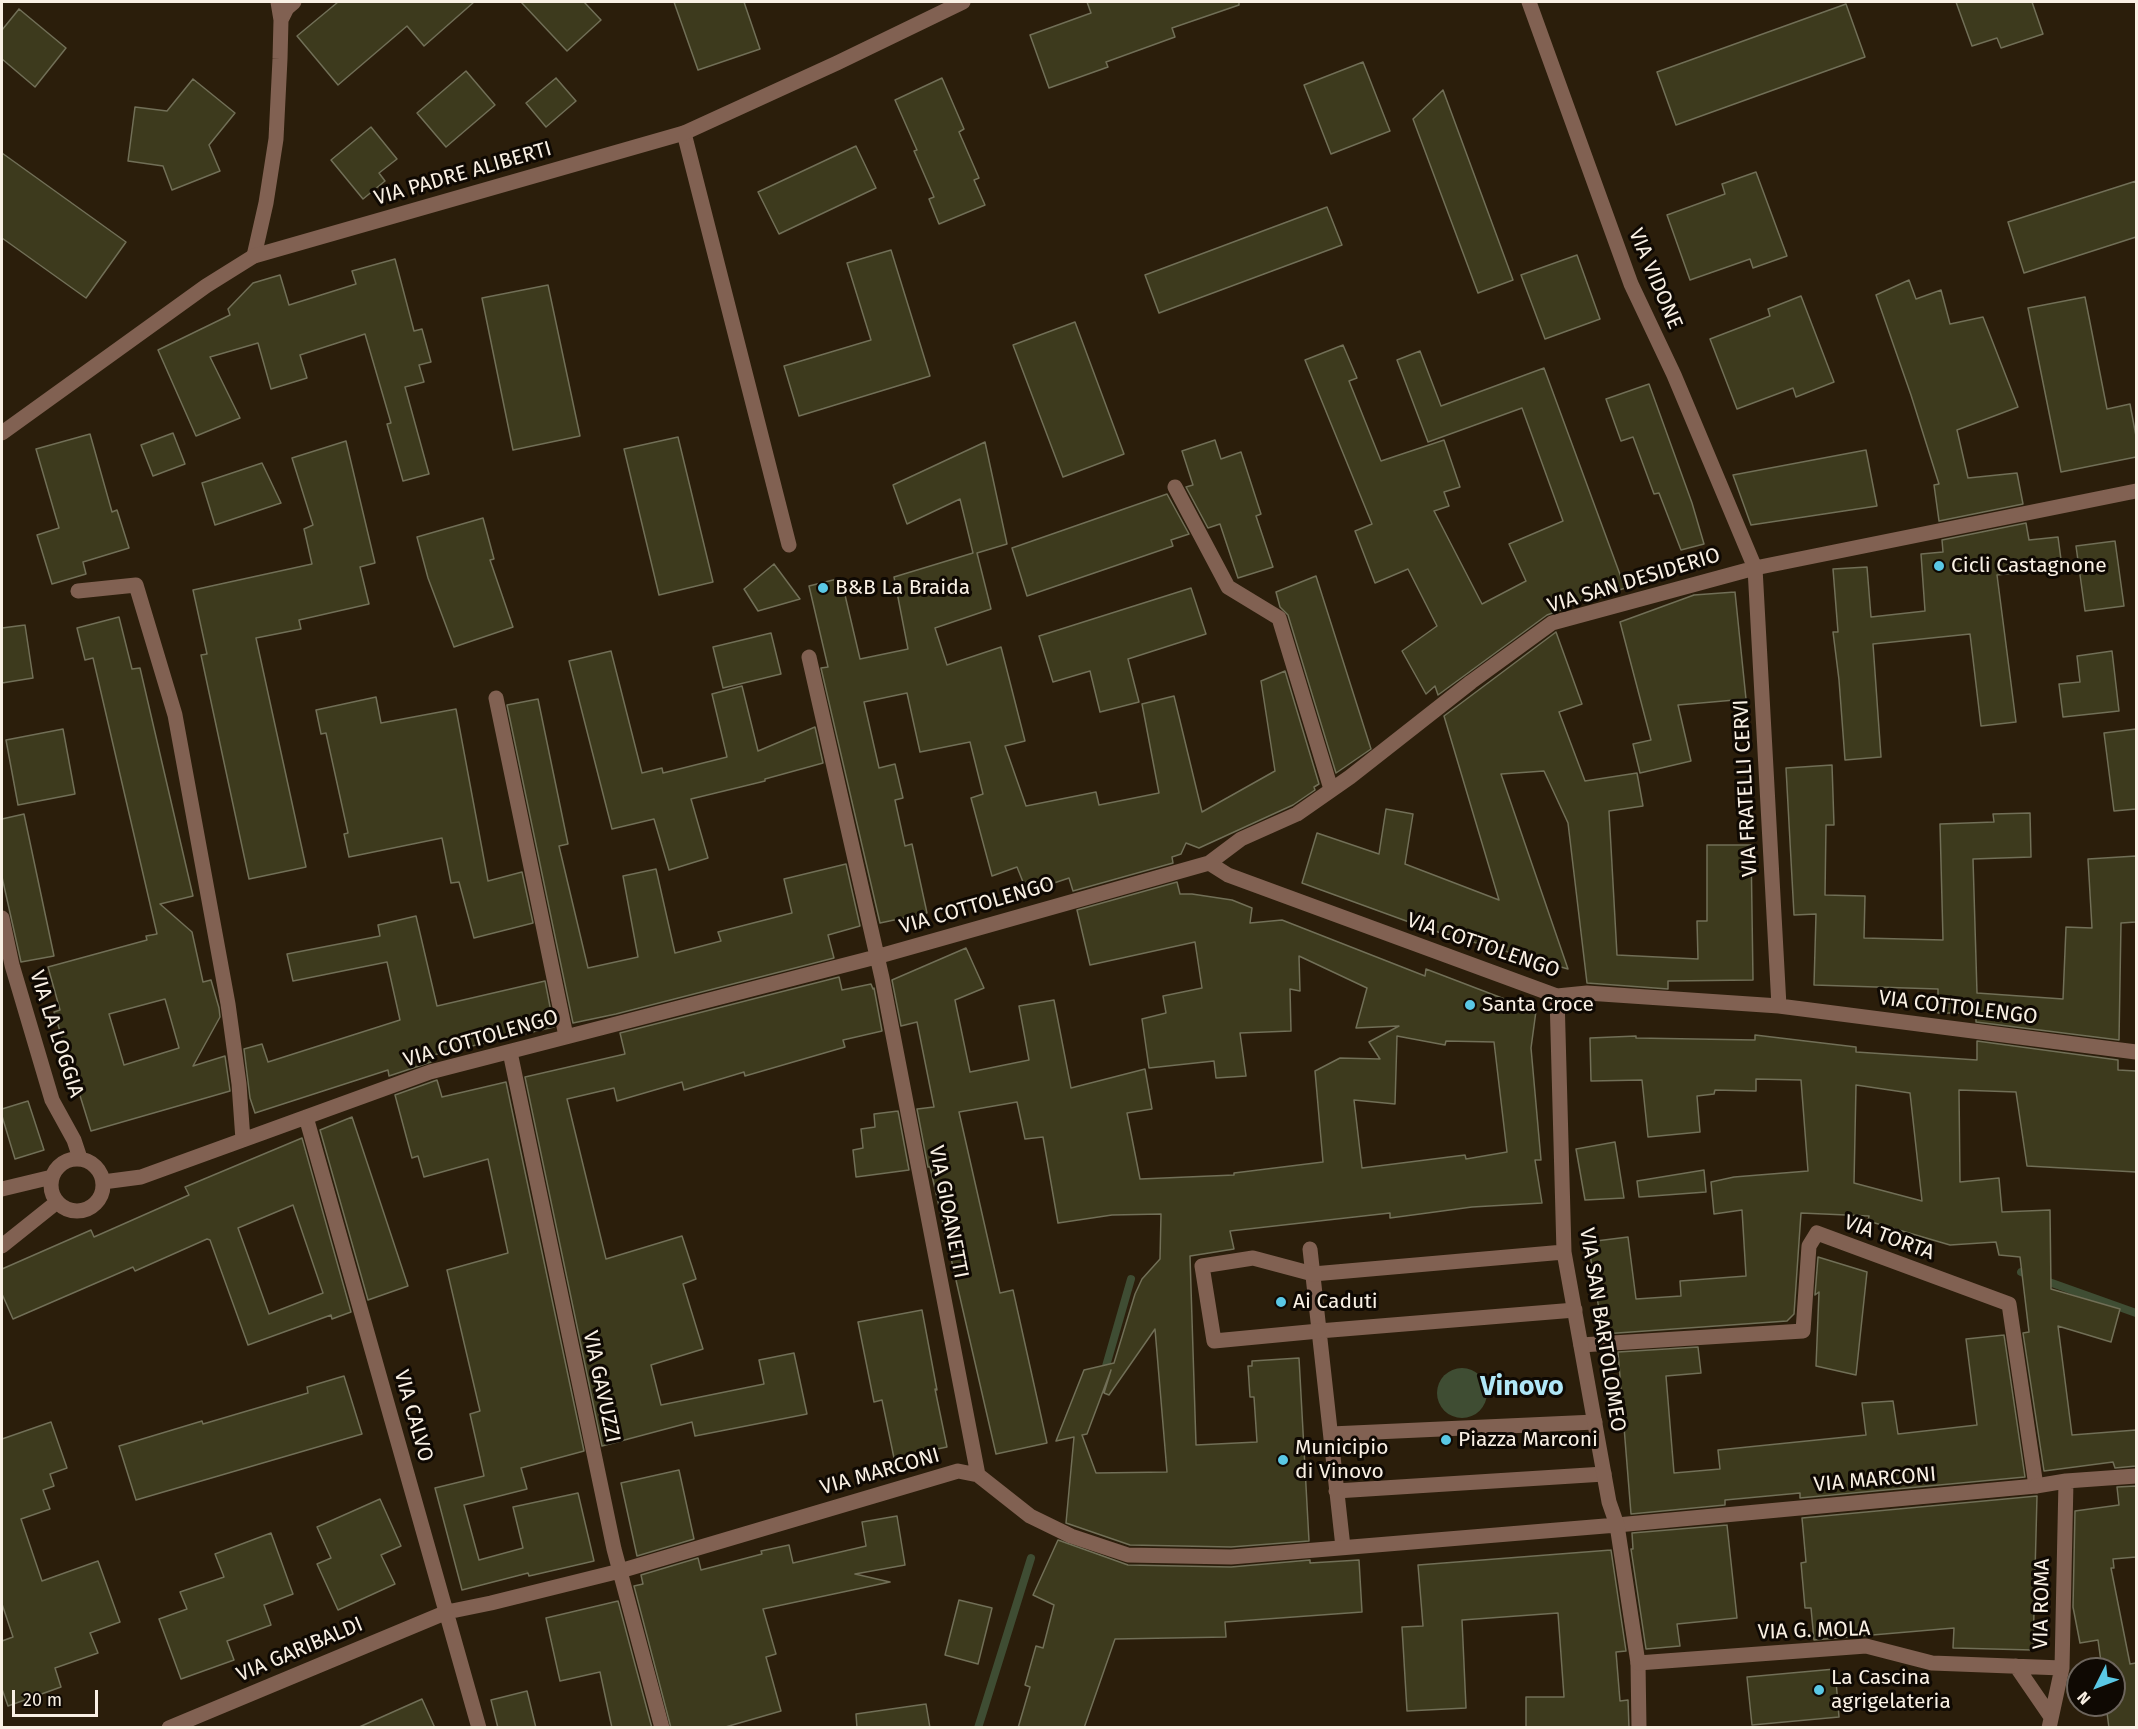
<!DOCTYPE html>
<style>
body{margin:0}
#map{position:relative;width:2138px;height:1729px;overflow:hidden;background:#2b1e0b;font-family:"Fira Sans",sans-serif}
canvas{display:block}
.frame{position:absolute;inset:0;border:3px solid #f9f0e4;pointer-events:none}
.north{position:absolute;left:2066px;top:1657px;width:60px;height:60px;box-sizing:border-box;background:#0f0903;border:2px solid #6d655d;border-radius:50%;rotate:228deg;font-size:16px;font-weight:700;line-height:24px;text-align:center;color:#f9f0e4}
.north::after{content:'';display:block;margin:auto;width:21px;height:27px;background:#5ac8e5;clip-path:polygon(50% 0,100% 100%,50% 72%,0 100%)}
.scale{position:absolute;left:12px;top:1690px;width:86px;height:27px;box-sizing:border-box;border:3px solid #f9f0e4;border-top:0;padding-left:8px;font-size:18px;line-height:21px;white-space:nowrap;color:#f9f0e4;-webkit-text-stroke:4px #0f0903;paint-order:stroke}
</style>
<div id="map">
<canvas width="2138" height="1729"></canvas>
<div class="frame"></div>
<div class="north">N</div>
<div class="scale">20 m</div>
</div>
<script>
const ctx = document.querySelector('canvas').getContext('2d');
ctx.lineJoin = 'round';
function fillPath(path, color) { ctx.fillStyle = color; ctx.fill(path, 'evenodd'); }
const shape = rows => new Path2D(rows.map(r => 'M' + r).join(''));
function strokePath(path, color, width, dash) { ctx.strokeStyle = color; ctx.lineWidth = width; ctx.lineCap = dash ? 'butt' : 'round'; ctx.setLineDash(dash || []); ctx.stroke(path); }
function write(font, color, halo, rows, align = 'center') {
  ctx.font = font + ' "Fira Sans",sans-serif'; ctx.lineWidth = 6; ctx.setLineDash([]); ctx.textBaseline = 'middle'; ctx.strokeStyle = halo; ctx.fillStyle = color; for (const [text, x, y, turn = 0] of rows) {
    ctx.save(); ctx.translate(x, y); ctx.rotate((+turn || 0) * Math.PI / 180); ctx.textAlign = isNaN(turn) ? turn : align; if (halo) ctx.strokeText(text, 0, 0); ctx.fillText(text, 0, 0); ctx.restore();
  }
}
const water = shape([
 '1437 1393a25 25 0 1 1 50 0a25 25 0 1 1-50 0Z'
]);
const stream = shape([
 [2021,1272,2136,1313],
 [1106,1366,1131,1279],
 [978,1728,1031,1558]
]);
const building = shape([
 [338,2,474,2,424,46,407,26,338,85,297,36,338,2],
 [521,2,584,2,601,20,567,51,521,2],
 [674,2,744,2,760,49,698,70,674,2],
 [1087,2,1239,2,1239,5,1172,28,1175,37,1106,62,1108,67,1049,88,1030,35,1091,13,1087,2],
 [1956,2,2032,2,2043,34,2001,48,1997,38,1972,46,1956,2],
 [1846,4,1865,57,1676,125,1657,72,1846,4],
 [19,9,66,48,35,87,2,59,2,30,19,9],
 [1363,62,1390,131,1331,154,1304,85,1363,62],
 [466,71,495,105,446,147,417,113,466,71],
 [556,78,576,101,546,127,526,103,556,78],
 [942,78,964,129,959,132,979,178,974,180,985,205,939,224,929,199,934,197,914,151,917,150,895,100,942,78],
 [193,79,235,113,209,145,220,171,172,190,163,166,128,161,135,107,167,111,193,79],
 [1443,90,1513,280,1478,293,1413,119,1443,90],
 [371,127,397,159,379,173,385,181,363,199,331,160,371,127],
 [856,146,876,188,779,234,758,192,856,146],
 [2,153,126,242,86,298,2,238,2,153],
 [1756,172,1787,256,1753,268,1750,259,1690,280,1667,215,1725,194,1722,184,1756,172],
 [2136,181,2136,237,2024,273,2008,222,2136,181],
 [1327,207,1342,245,1159,313,1145,275,1327,207],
 [891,250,930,376,799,416,784,366,871,340,847,263,891,250],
 [1577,255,1600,319,1545,339,1521,275,1577,255],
 [395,259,414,331,422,329,431,362,419,365,424,382,405,387,429,474,403,481,387,424,391,423,365,334,300,355,307,378,271,389,258,343,210,357,240,418,196,436,158,350,230,315,228,309,253,283,280,275,289,305,356,284,352,271,395,259],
 [1909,280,1916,299,1941,290,1950,324,1983,317,2018,407,1957,430,1968,478,2017,473,2023,504,1939,521,1934,485,1939,484,1911,395,1876,295,1909,280],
 [548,285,580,436,513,450,482,298,548,285],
 [1801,296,1834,382,1796,397,1793,388,1737,409,1710,339,1770,316,1768,309,1801,296],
 [2085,297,2107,409,2130,404,2136,436,2136,457,2061,472,2028,308,2085,297],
 [1075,322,1124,454,1063,477,1013,345,1075,322],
 [1343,345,1357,378,1349,381,1381,461,1444,440,1460,487,1444,492,1449,506,1434,511,1482,604,1526,581,1509,544,1563,521,1522,408,1428,442,1397,360,1420,351,1441,406,1544,368,1625,588,1592,600,1591,596,1561,610,1547,615,1438,695,1435,686,1426,694,1402,651,1437,626,1408,569,1375,583,1355,531,1372,524,1305,360,1343,345],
 [1649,384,1692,503,1704,544,1681,550,1659,493,1654,494,1633,437,1621,441,1606,399,1649,384],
 [173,433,185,464,153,476,141,445,173,433],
 [90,434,112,512,117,510,129,548,83,562,86,574,52,584,37,535,59,528,36,449,90,434],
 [678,437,713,582,659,595,624,449,678,437],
 [1215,440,1221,459,1241,452,1261,514,1256,516,1273,567,1238,578,1220,524,1208,528,1186,487,1193,485,1182,451,1215,440],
 [346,441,375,563,360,567,369,604,299,620,301,629,256,638,306,867,249,879,201,655,207,654,193,590,312,564,304,529,313,525,292,458,346,441],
 [985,442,1007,544,977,553,991,609,935,628,947,665,1001,647,1025,741,1005,746,1026,806,1096,792,1099,805,1159,793,1142,704,1174,696,1202,812,1275,771,1261,681,1285,671,1319,784,1314,787,1315,790,1293,805,1199,848,1186,843,1181,854,1172,857,1173,863,1073,891,1069,878,1027,892,1017,867,992,876,971,798,983,794,970,742,920,752,907,693,864,702,879,768,895,764,903,798,895,800,905,846,912,844,927,913,880,923,821,668,828,667,809,586,841,578,860,659,908,649,894,577,973,553,960,499,907,524,893,485,985,442],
 [1866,450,1877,506,1751,525,1733,475,1866,450],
 [262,463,281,503,215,525,202,483,262,463],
 [1167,494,1189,534,1171,540,1173,546,1027,596,1012,548,1167,494],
 [483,518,494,559,490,560,513,627,454,647,428,578,417,537,483,518],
 [2026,523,2029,540,2058,537,2062,567,1997,575,2016,722,1981,726,1970,634,1873,644,1881,757,1845,760,1839,680,1833,632,1838,632,1833,569,1867,567,1871,617,1925,611,1921,554,1943,552,1942,540,2026,523],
 [2115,541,2124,606,2085,611,2076,546,2115,541],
 [774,564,800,599,758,611,744,589,774,564],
 [1316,576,1371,749,1336,773,1288,615,1280,607,1276,592,1316,576],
 [1191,588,1206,634,1128,659,1139,702,1100,712,1090,671,1053,682,1039,636,1191,588],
 [1735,592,1746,699,1678,705,1691,761,1640,773,1633,744,1651,740,1620,622,1694,595,1735,592],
 [119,617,132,669,140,668,193,896,160,904,192,932,203,982,211,980,219,1008,220,1017,193,1066,225,1056,230,1091,91,1131,54,1012,60,1010,48,967,147,940,146,936,157,934,93,658,85,660,77,628,119,617],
 [165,999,179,1048,124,1065,109,1014,165,999],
 [25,625,33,678,2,683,2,628,25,625],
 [1556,632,1582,704,1559,712,1585,781,1637,773,1643,806,1609,811,1617,955,1698,959,1697,921,1707,921,1707,845,1751,845,1753,980,1668,981,1668,989,1587,983,1568,823,1544,771,1501,774,1568,969,1431,930,1302,883,1317,833,1379,854,1386,809,1413,814,1405,864,1499,900,1444,716,1556,632],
 [771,633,781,674,723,688,713,647,771,633],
 [611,651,642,773,662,768,663,773,727,757,712,694,742,686,758,751,815,727,823,763,765,779,765,781,691,799,708,858,669,870,654,819,612,829,569,661,611,651],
 [2112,651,2119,711,2063,717,2059,684,2080,682,2077,656,2112,651],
 [376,697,381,723,456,709,488,881,522,872,533,923,474,938,459,882,451,883,442,838,349,857,344,834,348,833,326,733,321,734,316,710,376,697],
 [538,699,568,844,559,846,588,968,638,957,623,876,656,869,675,953,721,941,718,932,792,913,784,879,846,864,860,926,828,935,834,958,616,1014,573,1023,507,705,538,699],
 [63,729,75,794,18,805,6,740,63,729],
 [2136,729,2136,809,2114,811,2104,733,2136,729],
 [1832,765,1834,825,1826,825,1825,895,1865,896,1864,938,1943,940,1940,824,1994,822,1993,814,2030,813,2031,857,1973,859,1977,993,2063,999,2066,927,2092,928,2088,859,2136,856,2136,922,2121,923,2119,1040,1976,1022,1976,1013,1938,1013,1938,989,1814,985,1816,914,1794,915,1786,768,1832,765],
 [24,814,54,956,21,962,2,877,2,819,24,814],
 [1177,882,1180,894,1192,894,1232,900,1252,908,1250,923,1282,920,1425,976,1426,969,1536,1011,1531,1048,1541,1160,1535,1160,1542,1203,1472,1207,1390,1218,1390,1213,1230,1231,1234,1249,1190,1256,1196,1445,1257,1442,1254,1397,1250,1397,1248,1366,1252,1366,1252,1361,1299,1358,1309,1541,1231,1547,1130,1545,1066,1523,1074,1437,1056,1441,1084,1370,1114,1363,1135,1294,1142,1279,1160,1259,1161,1214,1112,1215,1058,1223,1043,1137,1025,1139,1017,1102,959,1112,1000,1293,1013,1290,1047,1443,996,1454,930,1167,928,1167,917,1109,934,1107,917,1022,901,1026,892,980,966,948,984,988,955,1000,970,1072,1029,1060,1019,1006,1054,1000,1071,1088,1145,1069,1152,1109,1127,1113,1140,1179,1234,1175,1234,1173,1323,1162,1315,1071,1340,1058,1380,1059,1369,1042,1399,1026,1356,1028,1367,988,1299,956,1300,991,1290,989,1291,1031,1240,1033,1246,1076,1216,1078,1214,1061,1149,1068,1142,1019,1166,1013,1163,996,1202,988,1195,942,1090,965,1077,910,1177,882],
 [1397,1036,1445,1045,1446,1041,1494,1042,1507,1152,1466,1159,1465,1155,1362,1168,1354,1100,1395,1104,1397,1036],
 [1155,1329,1167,1472,1096,1473,1082,1435,1087,1434,1111,1370,1104,1393,1109,1395,1155,1329],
 [416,916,437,1006,545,981,554,1027,429,1056,431,1062,389,1076,388,1070,255,1113,250,1098,244,1049,262,1044,268,1062,400,1020,387,962,293,981,287,954,380,936,378,925,416,916],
 [839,977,842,990,871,984,873,989,874,988,882,1031,843,1040,845,1047,745,1076,744,1072,684,1090,682,1082,617,1101,614,1088,567,1099,606,1259,682,1236,696,1279,683,1284,703,1349,651,1365,661,1405,764,1384,759,1360,794,1353,807,1414,695,1436,692,1422,602,1446,525,1077,625,1054,620,1033,839,977],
 [1755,1035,1856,1047,1856,1052,1977,1060,1977,1041,2118,1060,2118,1070,2136,1071,2136,1172,2027,1166,2016,1092,1959,1090,1960,1182,1999,1178,2002,1212,2050,1210,2051,1289,2120,1309,2111,1342,2058,1326,2072,1435,2136,1430,2136,1466,2115,1468,2113,1462,2044,1471,2023,1333,2029,1332,2020,1257,1999,1255,1996,1242,1950,1245,1868,1221,1869,1216,1801,1213,1794,1314,1787,1321,1603,1334,1588,1242,1628,1237,1636,1299,1681,1296,1680,1281,1746,1276,1742,1210,1714,1214,1711,1182,1734,1177,1808,1171,1801,1080,1756,1079,1756,1091,1715,1090,1714,1094,1697,1096,1700,1132,1648,1137,1642,1080,1591,1081,1590,1038,1636,1036,1636,1038,1755,1040,1755,1035],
 [1856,1085,1910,1093,1922,1201,1854,1183,1856,1085],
 [437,1080,442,1097,506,1082,584,1451,521,1468,527,1489,464,1505,479,1560,523,1548,513,1507,578,1493,594,1561,529,1576,528,1573,462,1590,435,1488,484,1476,470,1414,480,1411,447,1270,508,1253,488,1159,424,1177,418,1156,412,1158,395,1095,437,1080],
 [28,1101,44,1150,15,1159,2,1116,2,1109,28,1101],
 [898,1111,909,1170,856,1177,853,1150,863,1148,861,1129,875,1127,874,1114,898,1111],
 [352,1117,408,1286,368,1300,320,1130,352,1117],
 [302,1138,351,1312,332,1319,331,1315,248,1345,210,1240,207,1239,135,1271,133,1267,13,1319,2,1294,2,1269,91,1230,94,1237,189,1195,185,1187,302,1138],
 [293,1205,323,1293,269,1314,238,1228,293,1205],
 [1615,1142,1624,1198,1585,1200,1576,1149,1615,1142],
 [1704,1170,1706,1192,1639,1197,1637,1181,1704,1170],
 [1818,1257,1867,1272,1856,1375,1816,1366,1819,1292,1815,1295,1818,1257],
 [922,1310,937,1390,935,1389,947,1447,894,1458,882,1400,874,1402,858,1322,922,1310],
 [2004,1335,2025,1477,1800,1498,1800,1493,1725,1500,1725,1505,1631,1514,1618,1352,1698,1347,1701,1373,1666,1376,1674,1473,1720,1469,1718,1450,1866,1435,1862,1403,1893,1401,1898,1434,1977,1425,1966,1339,2004,1335],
 [344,1376,362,1434,136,1500,119,1446,202,1421,203,1424,308,1393,307,1387,344,1376],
 [51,1422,67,1468,50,1474,54,1486,43,1490,50,1509,21,1519,42,1581,98,1561,120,1622,90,1633,98,1653,55,1668,61,1687,8,1706,2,1689,2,1641,13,1637,2,1604,2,1439,51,1422],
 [679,1470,694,1539,637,1556,621,1483,679,1470],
 [2136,1486,2136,1557,2113,1559,2114,1568,2111,1568,2130,1664,2136,1663,2136,1728,2109,1728,2106,1705,2114,1705,2114,1669,2102,1669,2098,1640,2080,1643,2073,1607,2075,1511,2119,1505,2117,1487,2136,1486],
 [2037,1496,2033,1650,1953,1648,1954,1628,1814,1640,1811,1608,1805,1608,1801,1563,1806,1562,1802,1518,2037,1496],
 [380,1499,401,1546,381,1555,395,1584,338,1610,317,1564,331,1558,317,1527,380,1499],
 [897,1516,905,1565,855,1574,890,1582,763,1609,776,1654,766,1657,781,1711,722,1728,671,1728,634,1586,643,1584,641,1575,698,1558,701,1570,762,1554,761,1551,789,1545,793,1563,866,1546,862,1522,897,1516],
 [1727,1525,1737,1618,1677,1624,1680,1646,1646,1649,1631,1549,1633,1549,1632,1533,1727,1525],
 [271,1533,293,1594,264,1605,271,1625,227,1641,234,1660,181,1679,159,1619,187,1609,180,1592,224,1577,215,1554,271,1533],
 [1058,1540,1128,1565,1231,1567,1310,1560,1310,1563,1359,1560,1362,1612,1225,1622,1226,1637,1115,1639,1084,1728,1018,1728,1030,1687,1025,1685,1036,1646,1043,1648,1054,1605,1033,1595,1058,1540],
 [1611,1550,1626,1651,1616,1652,1620,1701,1628,1700,1629,1728,1526,1728,1526,1697,1564,1697,1558,1613,1462,1620,1466,1708,1407,1711,1402,1627,1423,1626,1418,1565,1611,1550],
 [959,1600,992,1608,978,1664,945,1655,959,1600],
 [618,1601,652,1728,612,1728,600,1672,560,1681,546,1618,618,1601],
 [1835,1669,1839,1717,1752,1725,1747,1677,1835,1669],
 [527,1691,536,1728,498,1728,491,1700,527,1691],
 [422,1699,435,1728,357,1728,422,1699],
 [926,1704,930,1728,857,1728,856,1714,926,1704]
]);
const pedestrian = shape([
 [1310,1249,1343,1547],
 [1319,1331,1575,1310],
 [1581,1345,1803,1331,1809,1246,1817,1233,2009,1304,2036,1486,1617,1525],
 [1331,1434,1595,1422],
 [1336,1491,1604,1474],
 [1638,1663,1639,1728]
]);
const minor = shape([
 [1529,2,1631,284,1674,375,1755,568,1779,1006],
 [281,20,287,8,294,2],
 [684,133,789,545],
 [254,256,266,203,276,139,280,59,281,20,278,2],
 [1175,487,1228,587,1279,618,1331,789],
 [78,591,136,585,175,715,228,1004,239,1084,243,1140],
 [809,657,882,978,978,1475],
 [496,698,566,1036],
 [1209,863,1228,875,1557,996,1587,993,1779,1006,2136,1052],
 [2,918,12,965,52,1100,74,1140,80,1158],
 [1557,996,1564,1252,1609,1502,1617,1525,1638,1663,1866,1646,1932,1663,2062,1668],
 [510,1052,614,1549,662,1728],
 [306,1117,479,1728],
 '51 1185a26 26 0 1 1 52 0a26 26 0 1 1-52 0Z',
 [103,1182,141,1177,430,1072,876,957,1209,863,1241,839,1297,814,1350,777,1471,682,1552,623,1755,568,2136,491],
 [2,1189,52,1177],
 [2,1246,57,1202],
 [1319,1331,1214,1341,1202,1266,1253,1258,1313,1274,1564,1252],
 [2036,1486,2066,1481,2136,1476],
 [2016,1666,2051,1717],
 [169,1728,447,1612,491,1603,620,1571,958,1471,978,1475,1030,1516,1071,1536,1128,1555,1231,1557,1617,1525],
 [2049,1728,2062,1668,2066,1481]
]);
const tertiary = shape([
 [2,433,206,286,254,256,684,133,837,63,963,2]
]);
const markers = [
 [1939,566,6,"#5ac8e5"],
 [823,588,6,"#5ac8e5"],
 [1470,1005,6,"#5ac8e5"],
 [1281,1302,6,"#5ac8e5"],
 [1446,1440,6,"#5ac8e5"],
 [1283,1460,6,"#5ac8e5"],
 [1819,1690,6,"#5ac8e5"]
];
const streetNames = [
 ["VIA PADRE ALIBERTI",463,174,-16],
 ["VIA VIDONE",1655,279,67],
 ["VIA SAN DESIDERIO",1634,581,-17],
 ["VIA FRATELLI CERVI",1746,788,-93],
 ["VIA COTTOLENGO",977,906,-16],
 ["VIA COTTOLENGO",1483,946,19],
 ["VIA COTTOLENGO",1958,1008,7],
 ["VIA LA LOGGIA",56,1034,72],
 ["VIA COTTOLENGO",481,1039,-16],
 ["VIA GIOANETTI",948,1212,79],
 ["VIA TORTA",1889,1238,20],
 ["VIA SAN BARTOLOMEO",1602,1330,81],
 ["VIA GAVUZZI",601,1387,78],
 ["VIA CALVO",413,1416,74],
 ["VIA MARCONI",880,1472,-16],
 ["VIA MARCONI",1875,1480,-5],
 ["VIA ROMA",2042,1604,-89],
 ["VIA G. MOLA",1814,1631,-2],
 ["VIA GARIBALDI",300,1650,-23]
];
const poiNames = [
 ["Cicli Castagnone",1951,566],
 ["B&B La Braida",835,588],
 ["Santa Croce",1482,1005],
 ["Ai Caduti",1293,1302],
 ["Piazza Marconi",1458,1440],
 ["Municipio",1295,1448],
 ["di Vinovo",1295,1472],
 ["La Cascina",1831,1678],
 ["agrigelateria",1831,1702]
];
const districtNames = [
 ["Vinovo",1522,1387]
];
fillPath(water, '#3f4d33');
strokePath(stream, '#3f4d33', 8);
fillPath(building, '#3d3a1d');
strokePath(building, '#716f57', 1.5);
strokePath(pedestrian, '#816152', 15);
strokePath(minor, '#816152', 15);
strokePath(tertiary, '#816152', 15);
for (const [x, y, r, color] of markers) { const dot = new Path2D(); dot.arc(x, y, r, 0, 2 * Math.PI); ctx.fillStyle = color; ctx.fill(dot); strokePath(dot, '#0f0903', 2); }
write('21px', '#f9f0e4', '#0f0903', streetNames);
write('21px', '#f9f0e4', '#0f0903', poiNames, 'left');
write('bold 27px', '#b0e7f7', '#0f0903', districtNames);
</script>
